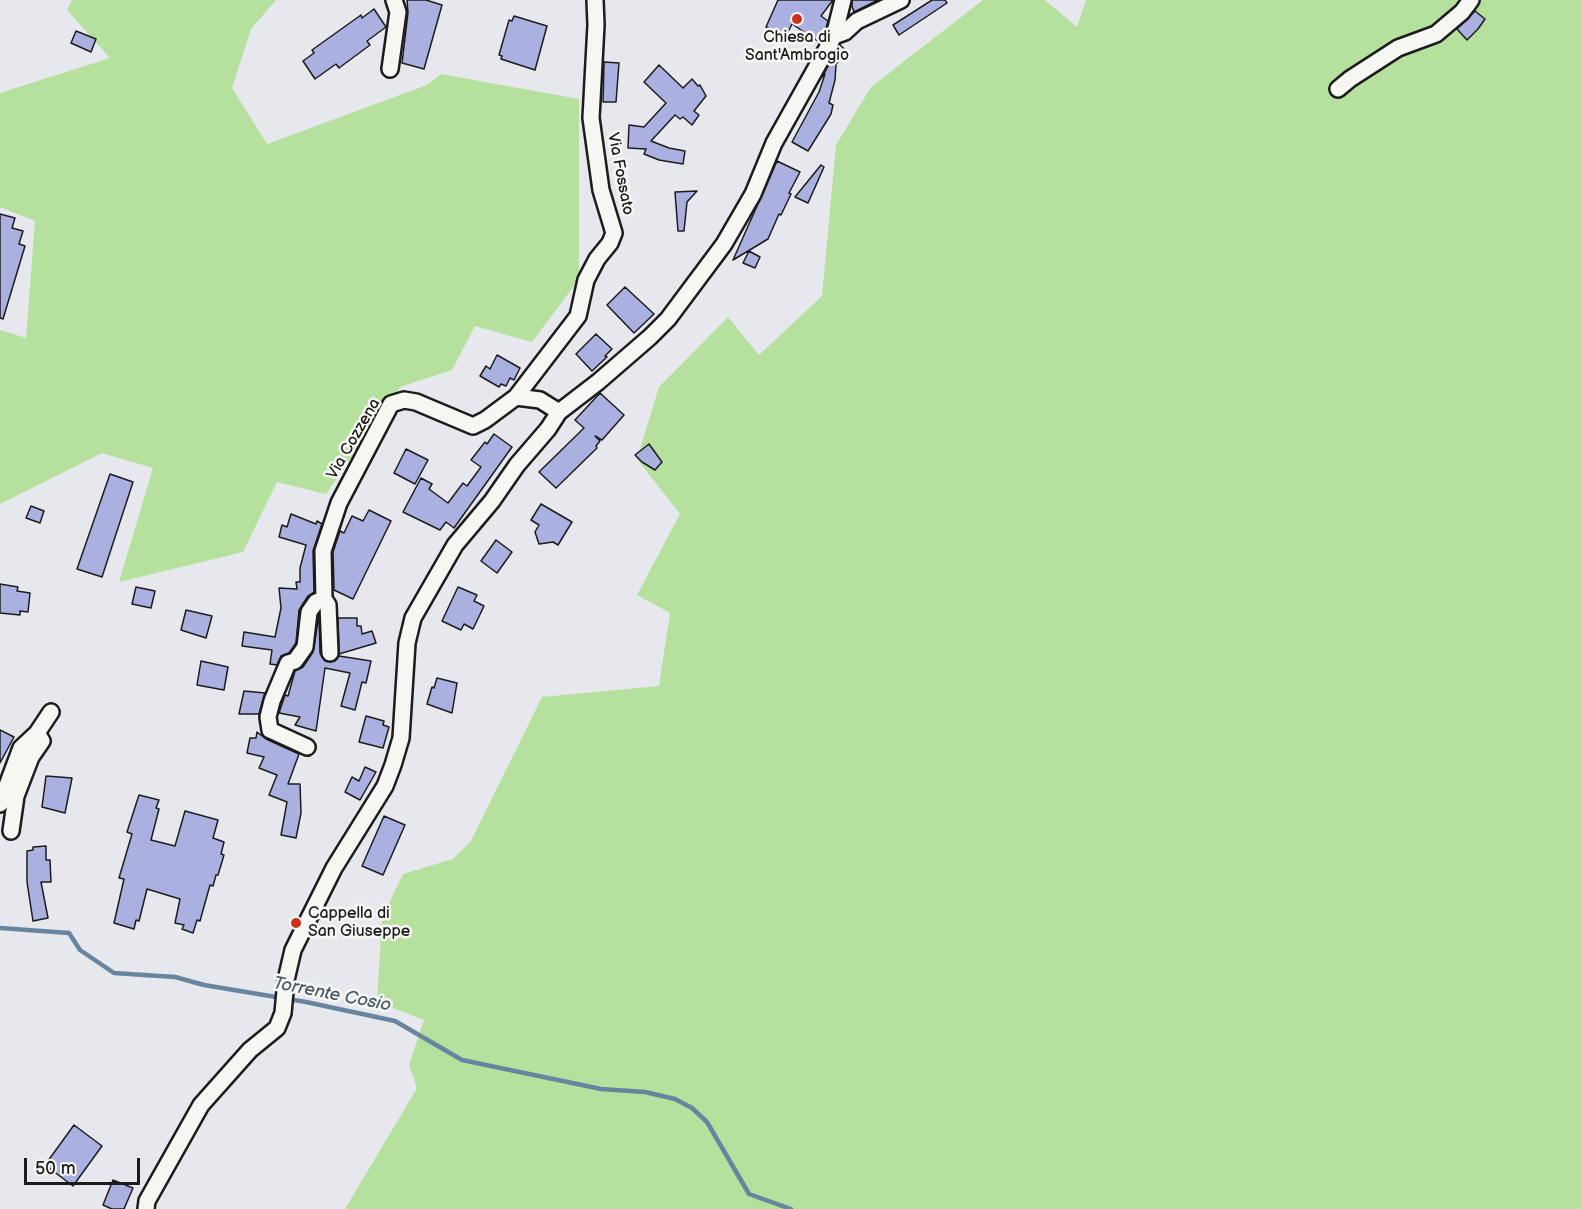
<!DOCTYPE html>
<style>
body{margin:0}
#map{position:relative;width:1581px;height:1209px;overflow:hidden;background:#e7e8ee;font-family:"Balsamiq Sans",sans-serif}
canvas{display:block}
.scale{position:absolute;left:24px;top:1158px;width:116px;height:27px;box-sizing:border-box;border:3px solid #1c1c1c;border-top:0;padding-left:8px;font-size:18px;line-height:21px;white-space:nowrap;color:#1c1c1c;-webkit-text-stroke:4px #f6f6f2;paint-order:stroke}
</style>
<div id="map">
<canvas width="1581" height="1209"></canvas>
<div class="scale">50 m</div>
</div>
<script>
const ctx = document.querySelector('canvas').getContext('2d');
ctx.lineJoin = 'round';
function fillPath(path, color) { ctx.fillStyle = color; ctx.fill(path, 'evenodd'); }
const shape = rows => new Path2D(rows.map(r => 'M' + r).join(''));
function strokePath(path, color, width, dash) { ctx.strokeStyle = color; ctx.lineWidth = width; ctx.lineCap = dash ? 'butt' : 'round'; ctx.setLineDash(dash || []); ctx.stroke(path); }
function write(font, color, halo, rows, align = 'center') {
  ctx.font = font + ' "Balsamiq Sans",sans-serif'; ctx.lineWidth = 5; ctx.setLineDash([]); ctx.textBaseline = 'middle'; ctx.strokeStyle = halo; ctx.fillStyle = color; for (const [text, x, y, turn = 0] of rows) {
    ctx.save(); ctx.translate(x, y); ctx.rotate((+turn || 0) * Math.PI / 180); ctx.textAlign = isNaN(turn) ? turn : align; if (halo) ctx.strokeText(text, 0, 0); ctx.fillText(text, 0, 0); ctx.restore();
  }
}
const green = shape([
 [72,0,276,0,251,29,232,88,267,144,427,85,441,74,579,99,579,279,532,342,475,326,452,370,400,387,326,494,277,482,243,552,119,582,153,468,102,453,0,504,0,330,26,338,35,221,0,207,0,93,110,58,67,10],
 [983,0,1045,0,1077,27,1086,0,1581,0,1581,1209,345,1209,417,1088,409,1065,424,1020,377,1002,382,918,403,874,453,859,471,841,542,697,659,686,670,613,637,595,680,514,637,459,659,387,728,317,759,355,822,296,836,145,871,87]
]);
const stream = shape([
 [0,928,69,933,80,950,114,973,175,977,204,985,306,1002,395,1021,462,1060,601,1089,645,1092,675,1099,692,1108,707,1122,749,1194,791,1209]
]);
const building = shape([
 [407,0,426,0,442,5,424,69,402,63,408,13,407,0],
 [778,0,833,0,821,16,828,21,825,32,819,42,792,24,786,36,766,27,778,0],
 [852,0,878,0,854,12,852,6,852,0],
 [932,0,945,0,947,3,899,35,893,25,932,0],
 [374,9,386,27,367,41,370,45,339,68,336,64,315,79,303,61,314,53,312,50,361,15,362,18,374,9],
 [1475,11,1485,19,1478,29,1467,40,1457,29,1475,11],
 [514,16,547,26,535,70,501,59,502,56,499,55,509,20,512,21,514,16],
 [76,31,96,39,91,52,71,43,76,31],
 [840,45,849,53,836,64,835,80,829,103,833,105,831,114,808,151,792,142,819,92,825,74,822,77,840,45],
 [604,62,619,63,616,102,603,102,604,62],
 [659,65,683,88,692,79,698,86,700,85,706,96,694,111,699,115,692,125,683,117,680,119,675,115,651,141,669,148,685,151,683,164,659,160,644,154,646,149,628,148,629,125,644,127,666,103,644,82,659,65],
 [777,161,800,172,789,193,791,194,781,215,779,214,768,239,733,260,777,161],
 [821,165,824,167,808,203,795,197,821,165],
 [697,191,687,202,684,231,678,231,675,192,697,191],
 [0,214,15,218,12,228,23,231,19,244,25,246,3,319,0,318,0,214],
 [749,251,760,257,755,268,743,263,749,251],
 [625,287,654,314,634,333,607,305,625,287],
 [596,334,612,349,605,356,607,357,592,371,576,354,596,334],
 [497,355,520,368,514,380,510,378,506,386,501,384,499,387,480,376,486,366,490,369,497,355],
 [600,393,624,415,602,440,595,436,600,441,596,446,597,448,556,488,539,472,584,428,575,420,600,393],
 [494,434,512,447,454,528,446,522,440,530,403,512,421,478,432,484,429,489,448,503,463,483,467,486,481,467,471,460,485,442,487,444,494,434],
 [649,444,662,462,655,470,642,462,635,455,649,444],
 [406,449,428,460,415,484,394,473,406,449],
 [110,474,133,482,102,577,77,569,110,474],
 [541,504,572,522,558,545,553,542,539,544,535,532,539,525,531,520,541,504],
 [31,506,44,511,40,523,26,518,31,506],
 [369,510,391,521,353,599,334,590,333,552,340,531,344,533,352,516,363,521,369,510],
 [291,514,316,524,317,521,322,524,313,551,314,592,308,596,299,610,296,643,289,653,281,656,277,665,270,664,272,650,242,646,244,632,275,637,281,608,279,588,297,589,296,582,300,582,300,568,306,545,279,537,282,525,287,527,291,514],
 [496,540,512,552,497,573,481,561,496,540],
 [0,584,18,587,17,591,30,593,28,612,20,611,20,615,0,613,0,584],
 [136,587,155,591,151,608,132,604,136,587],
 [458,587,477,595,474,601,484,606,473,629,464,624,461,630,442,621,458,587],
 [186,610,212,616,206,638,181,630,186,610],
 [319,615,320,653,325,661,335,661,339,656,371,661,366,683,362,682,355,710,341,706,350,673,325,668,316,731,295,725,300,717,279,713,285,695,288,696,295,671,303,667,313,652,319,615],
 [338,618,357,618,357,626,361,626,362,634,372,631,376,643,339,654,338,618],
 [201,661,228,667,224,690,197,685,201,661],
 [437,678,457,683,452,713,427,704,432,687,434,688,437,678],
 [244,691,265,693,259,714,239,714,244,691],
 [366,716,384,721,383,725,389,727,383,748,359,742,366,716],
 [0,730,14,737,0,763,0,730],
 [257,732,266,739,299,754,288,784,300,784,301,813,296,838,281,835,287,802,269,795,277,775,259,768,264,757,247,753,250,738,256,738,257,732],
 [365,767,376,772,360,800,345,792,352,777,359,781,365,767],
 [46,776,72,778,65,813,42,807,46,776],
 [139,795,159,800,156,808,159,809,151,840,175,846,185,811,218,820,213,838,224,842,221,854,224,855,218,875,216,875,213,886,210,885,200,921,197,920,193,933,182,929,184,925,175,923,180,899,147,889,139,921,136,920,134,929,114,923,124,879,119,878,132,834,127,832,139,795],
 [384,816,405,825,383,875,362,866,384,816],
 [46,846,46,860,50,860,51,882,41,882,48,918,33,921,27,882,27,851,33,850,33,847,46,846],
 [74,1125,102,1146,73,1186,45,1165,74,1125],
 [113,1180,133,1188,124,1209,112,1209,103,1205,113,1180]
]);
const street = shape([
 [834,36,845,32,857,21,901,0],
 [390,69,398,12,394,0],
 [1338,89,1350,79,1398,48,1436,34,1462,12,1471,0],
 [516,397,578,316,586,280,597,259,610,243,614,233,601,190,591,118,596,25,595,0],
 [330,653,328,605,324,599,323,551,339,503,391,404,404,400,416,402,473,426,485,420,516,397,540,400,559,412],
 [307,747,270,730,268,717,272,701,288,663,295,661,305,647,309,612,316,602,324,599],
 [0,804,21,748,37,733,51,712],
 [11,831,16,796,31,757,42,741,37,733],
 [146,1209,147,1201,201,1105,250,1050,277,1028,283,1013,286,980,293,950,334,868,385,786,393,765,401,738,407,643,413,618,455,545,492,501,517,465,548,429,559,412,598,382,650,337,668,319,724,244,753,194,774,143,834,36,843,0]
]);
const markers = [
 [797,19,6,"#c8321e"],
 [296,923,6,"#c8321e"]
];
const poiNames = [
 ["Chiesa di",797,38],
 ["Sant'Ambrogio",797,56],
 ["Cappella di",308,914,"left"],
 ["San Giuseppe",308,932,"left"]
];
const streetNames = [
 ["Via Fossato",620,174,79],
 ["Via Cozzena",354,439,-60]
];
const waterNames = [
 ["Torrente Cosio",332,995,11]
];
fillPath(green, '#b5e09e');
strokePath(stream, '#68859f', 4.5);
fillPath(building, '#aab0e0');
strokePath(building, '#1c1c1c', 1.5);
strokePath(street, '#1c1c1c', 20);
strokePath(street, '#f6f6f2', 15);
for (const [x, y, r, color] of markers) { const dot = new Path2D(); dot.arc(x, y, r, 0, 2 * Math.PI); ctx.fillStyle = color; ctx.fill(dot); strokePath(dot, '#f6f6f2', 2); }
write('16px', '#1c1c1c', '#f6f6f2', poiNames);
write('16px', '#1c1c1c', '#f6f6f2', streetNames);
write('italic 18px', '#485969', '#f6f6f2', waterNames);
</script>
